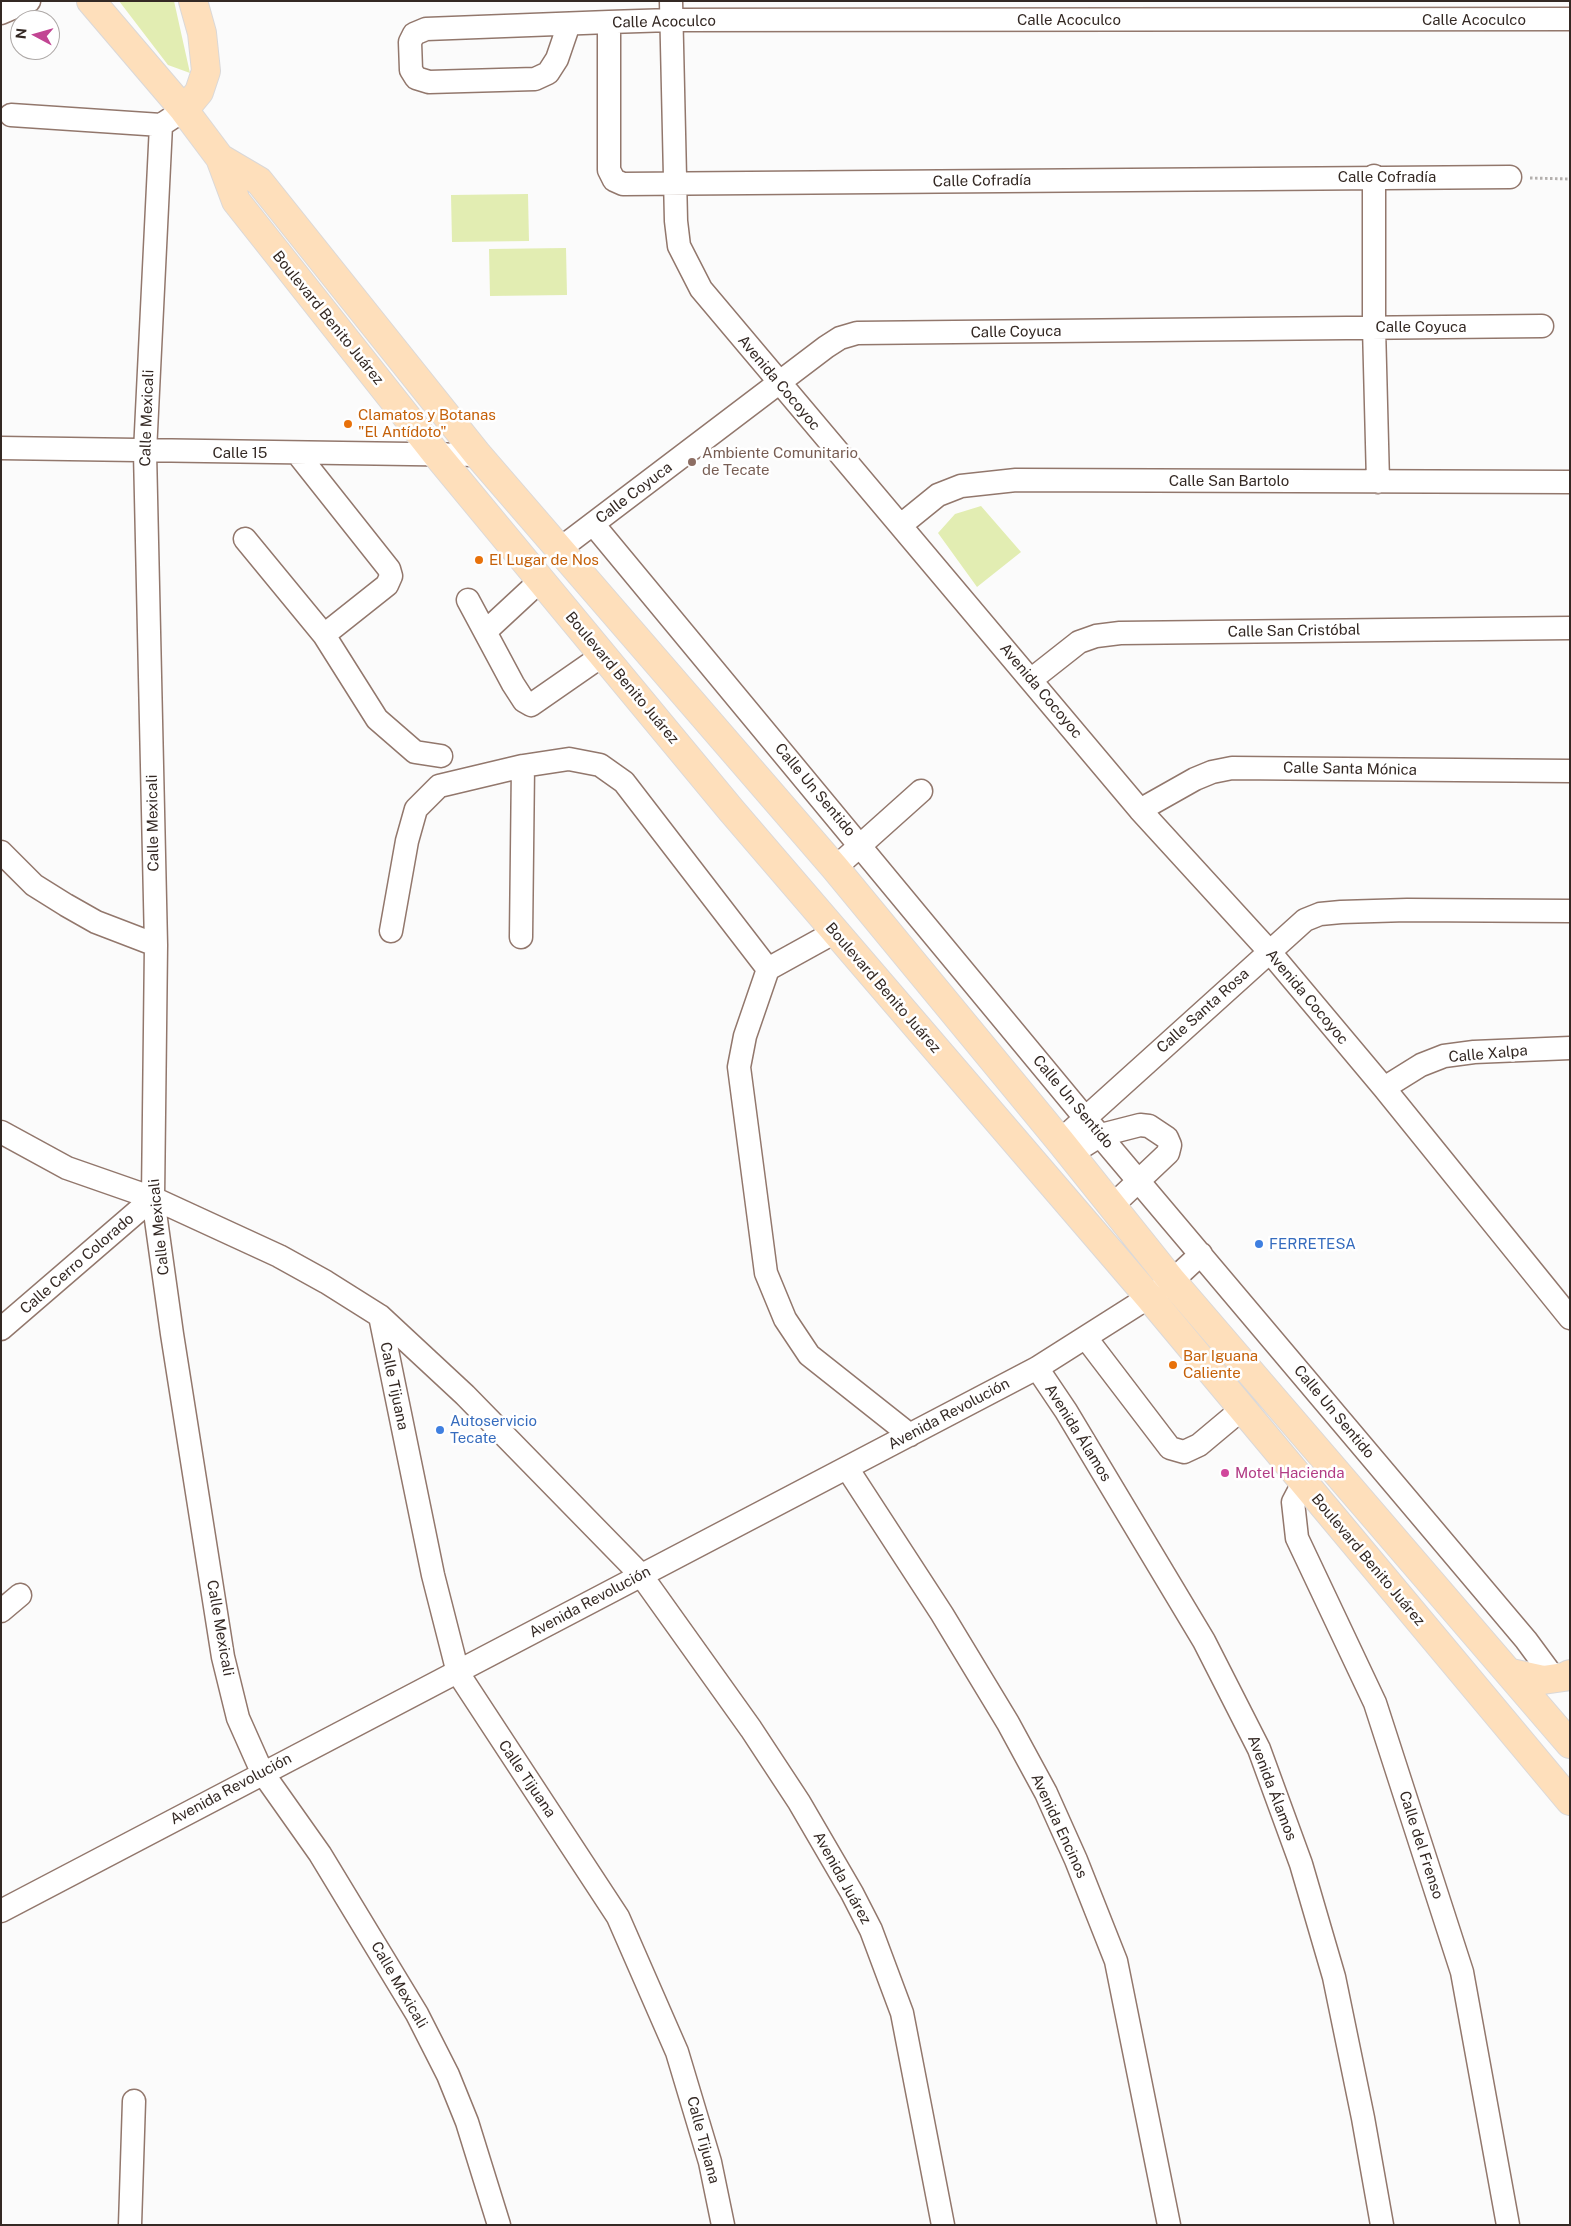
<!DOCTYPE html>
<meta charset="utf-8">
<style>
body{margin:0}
#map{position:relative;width:1571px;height:2226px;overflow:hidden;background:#fbfbfb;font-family:"Public Sans",sans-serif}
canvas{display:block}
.frame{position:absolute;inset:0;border:2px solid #342924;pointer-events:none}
.north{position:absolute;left:10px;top:10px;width:50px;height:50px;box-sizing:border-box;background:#fff;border:1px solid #aea9a7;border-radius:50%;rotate:276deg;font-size:14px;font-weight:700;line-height:20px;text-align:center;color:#342924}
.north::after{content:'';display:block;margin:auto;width:18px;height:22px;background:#c24593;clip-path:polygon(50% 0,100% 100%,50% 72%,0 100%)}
</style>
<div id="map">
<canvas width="1571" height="2226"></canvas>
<div class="frame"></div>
<div class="north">N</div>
</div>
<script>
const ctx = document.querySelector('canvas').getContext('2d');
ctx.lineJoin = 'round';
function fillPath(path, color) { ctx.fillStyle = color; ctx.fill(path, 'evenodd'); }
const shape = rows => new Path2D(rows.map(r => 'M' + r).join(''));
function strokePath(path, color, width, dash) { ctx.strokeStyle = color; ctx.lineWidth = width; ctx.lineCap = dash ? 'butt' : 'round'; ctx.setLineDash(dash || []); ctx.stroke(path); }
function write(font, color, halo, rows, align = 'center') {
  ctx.font = font + ' "Public Sans",sans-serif'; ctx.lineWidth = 5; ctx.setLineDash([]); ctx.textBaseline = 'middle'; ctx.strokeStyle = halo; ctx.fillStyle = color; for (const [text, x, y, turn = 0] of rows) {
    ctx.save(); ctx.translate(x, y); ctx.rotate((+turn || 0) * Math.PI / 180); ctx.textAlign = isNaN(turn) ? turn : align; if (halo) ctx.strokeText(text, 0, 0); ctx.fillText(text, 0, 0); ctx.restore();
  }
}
const green = shape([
 [119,1,174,1,190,73,168,65],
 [528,194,529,241,452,242,451,195],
 [566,248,567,295,490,296,489,249],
 [981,506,1021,552,977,587,938,533,955,514]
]);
const path = shape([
 [1530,178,1570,179]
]);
const minor = shape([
 [671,1,676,221,679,246,701,289,1140,810,1269,951,1384,1088,1570,1318],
 [1,13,29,1],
 [609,22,609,170,614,180,623,184,1510,177],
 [569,24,557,59,548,73,535,79,429,82,416,78,411,70,410,42,414,34,426,29,609,22,671,20,1570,19],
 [184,110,161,125,145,452,156,945,153,1198,172,1334,223,1657,238,1718,262,1772,320,1854,417,2014,448,2075,467,2122,499,2225],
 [11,115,161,125],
 [1374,176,1374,327,1378,482],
 [1,448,478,455],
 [297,453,389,569,391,576,387,585,324,635],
 [593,524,1086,1119,1526,1640,1554,1678],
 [901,525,938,495,961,486,1016,480,1570,482],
 [245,539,324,635,377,719,415,752,441,756],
 [561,548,826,347,840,338,857,333,1542,326],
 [468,600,513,684,524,701,531,705,603,655],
 [486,631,541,580],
 [1032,679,1079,642,1096,636,1120,633,1570,628],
 [1140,810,1195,779,1212,772,1232,768,1570,771],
 [1,852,34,885,66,905,96,922,156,945],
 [835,868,921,791],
 [391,931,407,841,416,809,439,786,523,766,569,759,600,765,624,782,768,969],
 [835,932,768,969,745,1036,739,1067,766,1273,785,1319,809,1355,910,1435],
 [521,937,523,766],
 [1384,1088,1421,1065,1444,1056,1474,1052,1570,1048],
 [1,1132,67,1168,153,1198,279,1256,326,1282,380,1316,465,1395,641,1575,751,1729,799,1802,852,1893,871,1930,902,2013,943,2225],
 [1060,1141,1305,920,1320,914,1341,912,1407,910,1570,911],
 [1071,1154,1101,1135,1140,1125,1149,1126,1167,1138,1170,1145,1168,1153,1112,1206],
 [380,1316,433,1575,458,1673,618,1917,677,2052,710,2162,723,2225],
 [1,1329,153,1198],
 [1086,1338,1170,1448,1184,1452,1199,1445,1242,1409],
 [1037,1368,1066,1411,1204,1641,1259,1749,1301,1864,1334,1977,1363,2118,1382,2225],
 [847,1468,942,1614,1008,1723,1046,1793,1076,1860,1116,1961,1169,2225],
 [1303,1483,1293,1502,1297,1538,1375,1703,1462,1972,1508,2225],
 [1,1611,20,1595],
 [1,1911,1037,1368,1149,1297,1172,1281,1201,1254],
 [130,2225,134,2101]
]);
const major = shape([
 [91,1,184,110,220,158,236,201,437,455,731,810,1149,1297,1570,1801],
 [184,110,199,92,206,71,202,33,193,1],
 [220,158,259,181,478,455,835,868,1060,1141,1172,1281,1570,1744],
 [1511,1673,1543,1680,1564,1677,1570,1674]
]);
const markers = [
 [348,424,5,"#e8710a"],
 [692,462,5,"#8d6e63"],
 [479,560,5,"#e8710a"],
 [1259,1244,5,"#3f7fe0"],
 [1173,1365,5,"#e8710a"],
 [440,1430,5,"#3f7fe0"],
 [1225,1473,5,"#d1479c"]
];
const streetNames = [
 ["Calle Acoculco",1069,20],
 ["Calle Acoculco",1474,20],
 ["Calle Acoculco",664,22,-1],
 ["Calle Cofradía",1387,177],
 ["Calle Cofradía",982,181,-1],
 ["Boulevard Benito Juárez",328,318,51],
 ["Calle Coyuca",1421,327],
 ["Calle Coyuca",1016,332,-1],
 ["Avenida Cocoyoc",779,383,50],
 ["Calle Mexicali",147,418,-88],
 ["Calle 15",240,453],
 ["Calle San Bartolo",1229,481],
 ["Calle Coyuca",634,493,-37],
 ["Calle San Cristóbal",1294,631,-1],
 ["Boulevard Benito Juárez",622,678,50],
 ["Avenida Cocoyoc",1041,691,50],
 ["Calle Santa Mónica",1350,769,1],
 ["Calle Un Sentido",815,790,50],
 ["Calle Mexicali",153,823,-91],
 ["Boulevard Benito Juárez",883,988,49],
 ["Avenida Cocoyoc",1307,997,50],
 ["Calle Santa Rosa",1203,1011,-42],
 ["Calle Xalpa",1488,1054,-5],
 ["Calle Un Sentido",1073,1102,50],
 ["Calle Mexicali",159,1227,-96],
 ["Calle Cerro Colorado",77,1264,-41],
 ["Calle Tijuana",394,1386,78],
 ["Calle Un Sentido",1334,1412,50],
 ["Avenida Revolución",949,1414,-28],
 ["Avenida Álamos",1078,1433,58],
 ["Boulevard Benito Juárez",1368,1560,50],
 ["Avenida Revolución",590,1602,-28],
 ["Calle Mexicali",220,1628,80],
 ["Calle Tijuana",527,1779,56],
 ["Avenida Álamos",1272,1788,69],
 ["Avenida Revolución",231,1789,-28],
 ["Avenida Encinos",1059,1826,65],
 ["Calle del Frenso",1421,1845,72],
 ["Avenida Juárez",842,1878,61],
 ["Calle Mexicali",399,1985,60],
 ["Calle Tijuana",703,2140,75]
];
const foodNames = [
 ["Clamatos y Botanas",358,415],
 ["\"El Antídoto\"",358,432],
 ["El Lugar de Nos",489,560],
 ["Bar Iguana",1183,1356],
 ["Caliente",1183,1373]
];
const educationNames = [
 ["Ambiente Comunitario",702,453],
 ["de Tecate",702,470]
];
const shopNames = [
 ["FERRETESA",1269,1244],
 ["Autoservicio",450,1421],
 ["Tecate",450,1438]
];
const hotelNames = [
 ["Motel Hacienda",1235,1473]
];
fillPath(green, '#e2edb2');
strokePath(minor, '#92776c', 25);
strokePath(major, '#dad8d8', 30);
strokePath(path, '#b3afad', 3, [2.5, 2.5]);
strokePath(minor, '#fff', 22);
strokePath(major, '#fedfbb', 28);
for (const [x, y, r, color] of markers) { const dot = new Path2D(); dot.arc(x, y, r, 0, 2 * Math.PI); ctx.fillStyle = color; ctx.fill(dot); strokePath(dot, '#fff', 2); }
write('15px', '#342924', '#fff', streetNames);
write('15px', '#c56008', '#fff', foodNames, 'left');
write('15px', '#785e54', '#fff', educationNames, 'left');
write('15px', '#366cbe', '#fff', shopNames, 'left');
write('15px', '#b23c85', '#fff', hotelNames, 'left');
</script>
